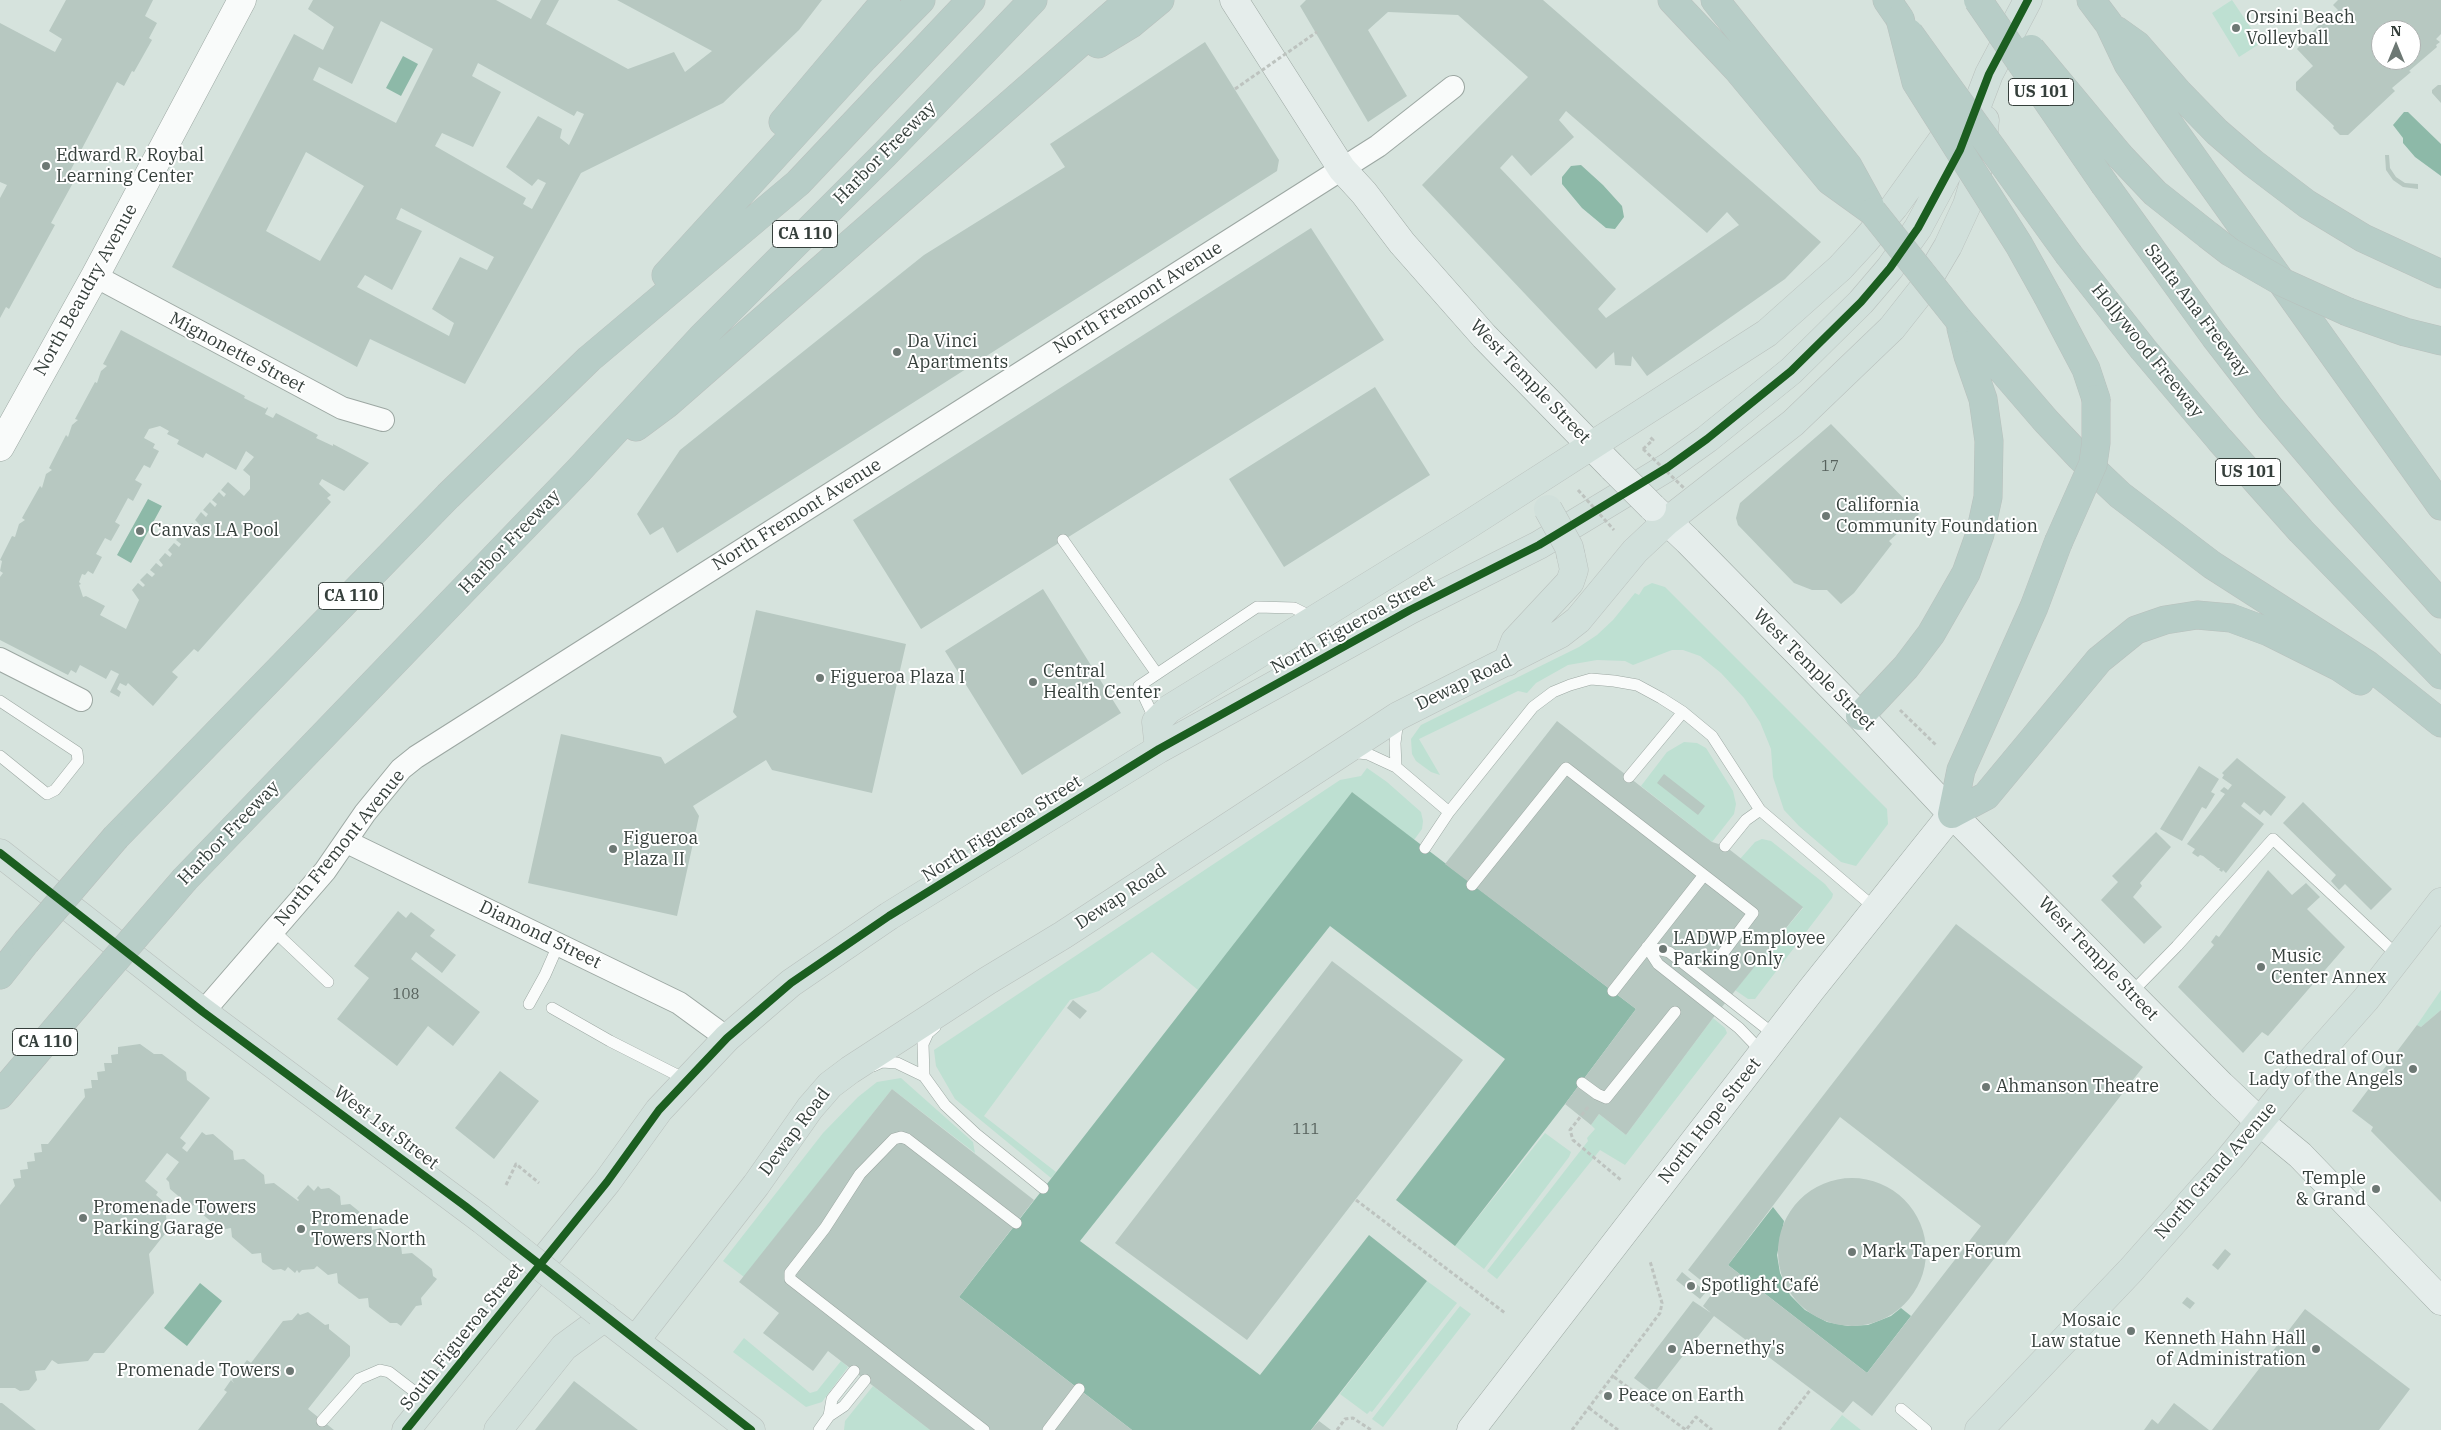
<!DOCTYPE html>
<meta charset="utf-8">
<style>
body{margin:0}
#map{position:relative;width:2441px;height:1430px;overflow:hidden;background:#d6e3dd;font-family:"IBM Plex Serif",serif}
canvas{display:block}
.north{position:absolute;left:2371px;top:20px;width:50px;height:50px;box-sizing:border-box;background:#fff;border:1px solid #aeb2b1;border-radius:50%;rotate:0deg;font-size:14px;font-weight:700;line-height:20px;text-align:center;color:#353f3b}
.north::after{content:'';display:block;margin:auto;width:18px;height:22px;background:#6d7874;clip-path:polygon(50% 0,100% 100%,50% 72%,0 100%)}
</style>
<div id="map">
<canvas width="2441" height="1430"></canvas>
<div class="north">N</div>
</div>
<script>
const ctx = document.querySelector('canvas').getContext('2d');
ctx.lineJoin = 'round';
function fillPath(path, color) { ctx.fillStyle = color; ctx.fill(path, 'evenodd'); }
const shape = rows => new Path2D(rows.map(r => 'M' + r).join(''));
function strokePath(path, color, width, dash) { ctx.strokeStyle = color; ctx.lineWidth = width; ctx.lineCap = dash ? 'butt' : 'round'; ctx.setLineDash(dash || []); ctx.stroke(path); }
function write(font, color, halo, rows, align = 'center') {
  ctx.font = font + ' "IBM Plex Serif",serif'; ctx.lineWidth = 4; ctx.setLineDash([]); ctx.textBaseline = 'middle'; ctx.strokeStyle = halo; ctx.fillStyle = color; for (const [text, x, y, turn = 0] of rows) {
    ctx.save(); ctx.translate(x, y); ctx.rotate((+turn || 0) * Math.PI / 180); ctx.textAlign = isNaN(turn) ? turn : align; if (halo) ctx.strokeText(text, 0, 0); ctx.fillText(text, 0, 0); ctx.restore();
  }
}
const green = shape([
 [2232,0,2261,43,2239,57,2212,13],
 [1652,583,1665,587,1887,809,1888,824,1856,866,1841,862,1799,826,1784,810,1773,777,1771,749,1760,722,1744,698,1721,673,1700,656,1683,650,1672,650,1633,665,1625,661,1597,660,1568,665,1536,683,1527,693,1518,691,1419,739,1440,775,1431,772,1416,761,1412,754,1411,739,1421,725,1579,647,1597,635,1613,620,1635,593,1639,595,1644,587],
 [1684,742,1697,743,1706,748,1733,791,1736,804,1734,814,1712,842,1641,786,1667,752],
 [1367,768,1387,782,1421,812,1423,821,1422,829,1414,840,1352,792,1198,990,1152,952,1099,991,1070,1000,984,1116,1056,1172,1051,1178,955,1099,936,1066,934,1050,1340,780,1361,776],
 [1762,839,1771,841,1825,884,1833,894,1832,898,1755,999,1748,999,1735,990,1803,908,1740,859,1755,842],
 [2441,990,2441,1010,2421,1027,2417,1025],
 [1713,1018,1725,1028,1727,1033,1625,1165,1600,1150,1497,1279,1487,1271,1588,1141,1587,1138,1595,1129,1591,1125,1599,1114,1626,1135],
 [901,1078,973,1142,975,1153,892,1089,744,1277,723,1261,823,1133,858,1097,877,1082],
 [1545,1133,1571,1152,1569,1157,1484,1269,1455,1246],
 [1427,1281,1457,1303,1372,1412,1370,1411,1367,1414,1340,1394],
 [1460,1306,1471,1314,1383,1427,1372,1419],
 [744,1338,810,1393,817,1391,841,1361,848,1367,822,1402,806,1407,733,1352],
 [873,1386,930,1430,844,1430,845,1421],
 [1842,1415,1861,1430,1830,1430]
]);
const water = shape([
 [403,56,418,64,401,96,386,88],
 [2404,112,2408,112,2441,144,2441,176,2415,157,2403,143,2403,138,2393,125],
 [1581,165,1603,185,1622,206,1624,217,1615,229,1606,228,1582,208,1562,184,1562,177,1571,166],
 [148,499,162,506,131,563,117,555],
 [1352,792,1636,1009,1565,1104,1455,1246,1396,1200,1505,1059,1330,926,1080,1241,1260,1375,1369,1235,1427,1281,1311,1430,1132,1430,959,1297],
 [1773,1207,1784,1221,1777,1255,1780,1273,1790,1295,1805,1310,1827,1322,1848,1326,1868,1325,1891,1316,1901,1308,1911,1316,1867,1373,1728,1265],
 [200,1283,222,1301,187,1346,164,1328]
]);
const building = shape([
 [66,0,153,0,145,16,157,23,149,38,152,40,134,72,132,71,124,86,117,82,67,177,74,181,51,223,55,225,9,309,6,307,0,318,0,198,7,185,0,182,0,23,55,52,62,39,49,31],
 [313,0,496,0,531,19,541,0,559,0,546,24,628,69,674,52,685,72,712,51,617,0,822,0,799,30,723,103,581,173,465,384,370,339,357,367,172,267,294,34,323,50,334,27,308,9],
 [381,21,433,49,396,123,313,80,319,67,352,84],
 [478,63,574,116,577,111,584,114,569,145,560,138,562,129,538,116,506,167,532,186,538,179,546,183,532,209,523,204,526,198,435,146,442,133,473,147,501,92,472,76],
 [306,152,364,186,320,261,266,231],
 [401,208,494,257,487,270,460,257,432,309,454,323,449,336,357,287,365,275,392,290,422,231,396,219],
 [1306,0,1543,0,1821,242,1785,279,1647,376,1632,356,1631,366,1615,365,1614,352,1596,369,1422,185,1528,77,1458,15,1388,12,1368,30,1407,96,1368,122,1300,6],
 [1566,111,1707,233,1727,212,1739,225,1606,318,1598,309,1616,289,1500,168,1512,155,1531,176,1574,137,1559,120],
 [2338,0,2441,0,2441,34,2436,39,2440,42,2436,45,2437,47,2409,71,2411,72,2392,88,2395,91,2348,135,2340,135,2333,128,2334,126,2296,90,2296,82,2313,66,2297,49,2324,19,2327,20,2338,10,2333,5],
 [2381,30,2411,30,2411,60,2381,60],
 [1205,42,1279,160,1277,171,677,553,663,527,650,535,637,514,680,450,924,255,1065,167,1050,144],
 [2438,85,2441,85,2441,103,2432,93,2432,90],
 [2385,155,2389,155,2390,168,2396,177,2405,183,2418,184,2418,189,2403,187,2393,180,2386,170],
 [1311,228,1384,340,921,629,853,520],
 [121,330,245,396,244,398,266,409,267,407,268,408,265,414,273,418,276,413,318,435,316,438,333,446,333,444,369,463,344,491,322,479,319,484,331,495,327,498,331,502,198,652,194,649,172,672,178,677,153,706,128,683,126,686,120,683,117,689,121,692,119,697,110,692,119,674,111,670,106,679,80,665,76,673,71,670,68,675,0,640,0,577,3,573,0,571,2,561,0,560,12,536,15,537,19,524,25,520,22,518,40,486,42,488,46,474,52,470,49,468,66,435,68,437,72,425,78,420,75,419,95,382,97,383,101,371,107,366,103,364],
 [160,426,169,431,167,434,179,440,177,444,203,458,206,453,236,470,246,451,254,457,243,470,250,476,250,489,244,496,228,482,221,490,226,494,224,497,219,492,212,500,217,504,215,507,210,502,203,510,208,514,206,517,201,512,195,520,199,524,197,527,192,523,185,530,190,534,188,537,183,532,176,540,181,544,179,547,174,543,168,550,172,554,170,557,165,553,159,560,163,565,161,567,156,563,150,570,155,574,152,577,147,573,140,580,145,585,143,587,138,583,132,590,139,600,126,629,100,615,105,606,86,596,83,597,79,585,81,584,79,582,82,574,85,575,88,571,93,574,102,557,96,554,105,538,111,541,120,525,115,522,128,498,133,501,142,484,135,480,144,465,150,468,159,451,153,448,155,444,144,438,149,429],
 [1375,387,1430,475,1284,567,1229,479],
 [1831,424,1919,514,1889,541,1892,544,1854,593,1841,604,1827,590,1812,590,1794,583,1738,525,1736,518,1740,503],
 [1043,589,1121,713,1022,775,945,651],
 [756,610,906,644,872,793,772,770,766,760,693,806,699,816,677,916,528,883,561,734,661,757,665,764,737,717,733,712],
 [1557,721,1712,842,1725,846,1803,907,1713,1018,1626,1135,1599,1114,1591,1125,1565,1104,1636,1009,1445,864],
 [2237,758,2286,797,2271,816,2264,810,2260,815,2244,802,2241,806,2264,824,2226,873,2223,870,2222,872,2219,870,2220,868,2218,868,2203,856,2200,855,2198,857,2192,853,2195,849,2187,844,2225,794,2220,791,2224,787,2228,790,2232,785,2222,778,2224,775,2222,773],
 [2199,766,2219,779,2211,792,2215,794,2206,809,2202,807,2182,841,2160,829],
 [1664,774,1705,806,1698,815,1657,783],
 [2303,802,2392,889,2371,910,2345,884,2339,890,2331,881,2336,875,2283,823],
 [2156,832,2171,847,2140,883,2142,886,2133,897,2162,927,2144,944,2101,900,2118,882,2112,876],
 [2268,870,2292,895,2306,883,2320,897,2307,909,2345,947,2268,1036,2262,1032,2243,1053,2178,987,2214,945,2211,942,2216,935,2219,937],
 [398,911,406,918,411,912,435,930,430,936,456,955,442,973,416,952,411,959,480,1012,453,1046,428,1026,397,1066,337,1019,369,978,354,966],
 [1956,924,2143,1067,1872,1416,1853,1401,1843,1413,1714,1316,1654,1393,1634,1378,1693,1301,1711,1313,1703,1306,1714,1291,1688,1270],
 [1840,1117,1981,1226,1867,1373,1728,1265],
 [1332,961,1463,1060,1247,1340,1115,1243],
 [1073,1000,1087,1011,1080,1019,1067,1008],
 [2441,1010,2441,1202,2371,1131,2373,1127,2352,1111,2417,1025,2421,1027],
 [140,1044,154,1054,162,1054,186,1072,187,1080,210,1098,180,1138,186,1143,182,1148,187,1152,202,1132,206,1135,213,1134,233,1151,234,1160,244,1159,264,1175,265,1184,274,1183,298,1201,299,1200,297,1198,308,1185,314,1191,318,1186,321,1189,329,1188,340,1196,341,1205,350,1204,371,1221,372,1230,381,1228,401,1245,402,1254,412,1253,432,1269,433,1276,437,1279,421,1298,422,1305,416,1306,401,1326,397,1323,390,1323,369,1307,368,1298,359,1299,338,1283,337,1273,328,1275,317,1266,314,1269,302,1270,299,1273,297,1270,295,1273,288,1267,285,1271,281,1269,273,1270,262,1262,261,1253,252,1254,232,1237,231,1228,221,1230,201,1213,200,1204,190,1206,170,1189,169,1182,166,1179,179,1162,167,1153,145,1181,158,1192,156,1195,164,1202,168,1230,149,1254,154,1293,104,1353,94,1353,88,1361,58,1364,52,1360,45,1370,35,1371,37,1380,29,1390,20,1391,15,1388,0,1388,0,1205,15,1186,13,1179,21,1178,20,1170,28,1169,27,1162,35,1161,34,1153,42,1152,41,1144,48,1144,85,1097,84,1089,92,1088,91,1080,98,1080,97,1072,105,1071,104,1063,112,1063,111,1055,118,1054,118,1047],
 [500,1071,539,1101,494,1159,455,1128],
 [892,1089,1034,1200,959,1297,1132,1430,930,1430,828,1351,813,1371,763,1333,779,1313,739,1282],
 '1778 1252a74 74 0 1 1 148 0a74 74 0 1 1-148 0Z',
 [2225,1249,2231,1254,2218,1270,2212,1265],
 [1682,1272,1706,1292,1700,1299,1676,1280],
 [2187,1297,2195,1303,2190,1309,2182,1303],
 [2305,1309,2410,1389,2379,1430,2212,1430],
 [308,1312,325,1325,329,1324,329,1329,350,1346,350,1356,308,1409,334,1430,198,1430,227,1392,224,1390,231,1380,234,1383,232,1380,239,1370,244,1372,240,1369,247,1360,251,1363,283,1321,292,1320,298,1313,300,1315],
 [574,1381,638,1430,535,1430],
 [0,1403,2,1403,36,1430,0,1430],
 [2174,1403,2209,1430,2144,1430,2152,1419,2158,1424],
 [1319,1421,1331,1430,1311,1430]
]);
const path = shape([
 [1643,449,1653,440,1650,437],
 [1900,710,1937,746],
 [1588,1107,1570,1130,1573,1140,1621,1180],
 [506,1185,516,1164,539,1183],
 [1356,1200,1505,1313],
 [1614,1377,1686,1430,1696,1417,1712,1430],
 [1589,1408,1618,1430],
 [1337,1430,1345,1419,1353,1418,1371,1430],
 [1572,1430,1660,1313,1662,1303,1650,1261],
 [1779,1430,1811,1389]
]);
const service = shape([
 [1063,540,1157,674],
 [0,701,77,752,78,761,55,790,47,794,0,756],
 [1156,722,1139,686,1257,607,1294,608,1314,618],
 [1350,752,1368,754,1396,767,1449,812],
 [1396,767,1395,743,1398,719],
 [1629,777,1683,712],
 [1725,846,1746,820,1760,810],
 [1425,848,1449,812,1533,707,1553,692,1570,685,1591,679,1614,681,1637,685,1661,698,1683,712,1712,736,1760,810,1876,909],
 [1472,885,1566,768,1753,913,1720,957],
 [273,930,328,982],
 [1647,947,1669,952,1776,1036],
 [1647,947,1658,964,1739,1028,1763,1053],
 [1613,991,1704,875],
 [2131,993,2177,946,2273,839,2399,957],
 [529,1004,545,975,559,943],
 [552,1008,610,1041,687,1080],
 [935,1027,928,1033,923,1044,924,1076,945,1105,976,1134,1043,1188],
 [873,1066,882,1062,897,1063,924,1076],
 [1582,1083,1597,1094,1606,1098,1675,1012],
 [1901,1409,1926,1430],
 [829,1416,832,1399,854,1371],
 [322,1421,359,1379,380,1370,389,1372,428,1402],
 [819,1430,829,1416,844,1406,865,1380],
 [984,1430,790,1279,790,1273,825,1228,860,1174,894,1139,901,1137,907,1139,1016,1223],
 [1048,1430,1079,1389]
]);
const minor = shape([
 [95,276,342,408,383,420],
 [0,659,81,700],
 [347,842,679,1003,727,1038],
 [203,1012,325,871,365,813,401,769,416,757,1378,146,1453,87]
]);
const tertiary = shape([
 [0,447,95,276,242,0]
]);
const secondary = shape([
 [1234,0,1342,169,1364,193,1402,243,1484,336,1613,468],
 [1652,507,1688,541,1860,716,1952,814,2221,1085,2260,1122,2300,1155,2441,1301],
 [1471,1430,1811,990,1952,814]
]);
const primary = shape([
 [1507,662,1515,641,1570,582,1574,570,1571,556],
 [1159,749,1156,722,1169,709,1468,525,1767,333,1840,268,1864,242,1894,207,1961,114],
 [0,853,203,1012,481,1219],
 [599,1313,751,1430],
 [635,1341,756,1185,810,1108,830,1085,850,1070,987,981,1063,935,1398,716,1560,634,1578,620,1635,551,1666,522,1793,423,1892,328,1922,290,1948,246,1967,205,1981,159,1985,120],
 [406,1430,607,1182,659,1110,727,1038,791,983,889,916,1159,749,1410,610,1539,545,1668,467,1707,439,1791,371,1861,302,1890,268,1918,228,1960,150,1989,74,2028,0],
 [498,1430,564,1347,605,1317],
 [1979,1430,2131,1270,2230,1158,2288,1087,2366,999,2441,902]
]);
const motorway = shape([
 [1672,0,1737,69,1830,181,1873,212],
 [1715,0,1848,166,1870,206],
 [1887,0,1900,19],
 [2091,0,2109,24,2128,64,2167,121,2441,506],
 [2116,30,2137,45,2178,92,2217,132,2253,163,2307,204,2363,238,2441,274],
 [1098,44,1131,24,1160,0],
 [783,122,886,0],
 [2120,156,2155,193,2208,235],
 [2105,185,2215,337,2270,408,2344,495,2441,604],
 [2069,255,2143,349,2220,440,2301,531,2441,675],
 [666,275,864,58,921,0],
 [2048,297,2086,369,2096,399],
 [2348,312,2405,332,2441,341],
 [1959,320,2046,421,2080,457,2120,495,2212,565,2368,665,2441,723],
 [636,427,667,404,1129,0],
 [1860,716,1906,667,1931,634,1966,573,1980,534,1988,497,1989,441,1983,399,1968,356,1961,328],
 [1952,814,1986,796,2099,660,2136,630,2165,620,2197,615,2231,618,2269,632,2339,667,2360,681],
 [1952,814,1961,770,2034,607,2058,543],
 [116,837,448,496,589,359,798,183,971,0],
 [185,879,579,470,701,338,885,154,1033,0],
 [0,975,26,942],
 [0,1095,90,989]
]);
const pathBridge = shape([
 [1235,89,1317,32],
 [1643,449,1684,488],
 [1578,490,1614,530]
]);
const secondaryBridge = shape([
 [1613,468,1652,507]
]);
const primaryBridge = shape([
 [1548,509,1569,547,1571,556],
 [481,1219,599,1313]
]);
const motorwayBridge = shape([
 [1978,0,2105,185],
 [1900,19,1916,82,2019,245,2048,297],
 [1909,33,2069,255],
 [2031,49,2120,156],
 [1873,212,1959,320],
 [2208,235,2230,252,2282,282,2348,312],
 [2058,543,2093,464,2096,443,2096,399],
 [26,942,116,837],
 [90,989,185,879]
]);
const cycleway = shape([
 [0,853,203,1012,465,1206,751,1430],
 [406,1430,607,1182,659,1110,727,1038,791,983,889,916,1159,749,1410,610,1539,545,1668,467,1707,439,1791,371,1861,302,1890,268,1918,228,1960,150,1989,74,2028,0]
]);
const markers = [
 [2236,28,5,"#6d7874"],
 [46,166,5,"#6d7874"],
 [897,352,5,"#6d7874"],
 [1826,516,5,"#6d7874"],
 [140,531,5,"#6d7874"],
 [820,678,5,"#6d7874"],
 [1033,682,5,"#6d7874"],
 [613,849,5,"#6d7874"],
 [1663,949,5,"#6d7874"],
 [2261,967,5,"#6d7874"],
 [2413,1069,5,"#6d7874"],
 [1986,1087,5,"#6d7874"],
 [2376,1189,5,"#6d7874"],
 [83,1218,5,"#6d7874"],
 [301,1229,5,"#6d7874"],
 [1852,1252,5,"#6d7874"],
 [1691,1286,5,"#6d7874"],
 [2131,1331,5,"#6d7874"],
 [1672,1349,5,"#6d7874"],
 [2316,1349,5,"#6d7874"],
 [290,1371,5,"#6d7874"],
 [1608,1396,5,"#6d7874"]
];
const numberNames = [
 ["17",1830,467],
 ["108",406,995],
 ["111",1306,1130]
];
const shields = [
 [2041,92,65],
 [805,234,65],
 [2248,472,65],
 [351,596,65],
 [45,1042,65]
];
const shieldNames = [
 ["US 101",2041,92],
 ["CA 110",805,234],
 ["US 101",2248,472],
 ["CA 110",351,596],
 ["CA 110",45,1042]
];
const poiNames = [
 ["Orsini Beach",2246,18],
 ["Volleyball",2246,39],
 ["Edward R. Roybal",56,156],
 ["Learning Center",56,177],
 ["Da Vinci",907,342],
 ["Apartments",907,363],
 ["California",1836,506],
 ["Community Foundation",1836,527],
 ["Canvas LA Pool",150,531],
 ["Central",1043,672],
 ["Health Center",1043,693],
 ["Figueroa Plaza I",830,678],
 ["Figueroa",623,839],
 ["Plaza II",623,860],
 ["LADWP Employee",1673,939],
 ["Parking Only",1673,960],
 ["Music",2271,957],
 ["Center Annex",2271,978],
 ["Cathedral of Our",2403,1059,"right"],
 ["Lady of the Angels",2403,1080,"right"],
 ["Ahmanson Theatre",1996,1087],
 ["Temple",2366,1179,"right"],
 ["& Grand",2366,1200,"right"],
 ["Promenade Towers",93,1208],
 ["Parking Garage",93,1229],
 ["Promenade",311,1219],
 ["Towers North",311,1240],
 ["Mark Taper Forum",1862,1252],
 ["Spotlight Café",1701,1286],
 ["Mosaic",2121,1321,"right"],
 ["Law statue",2121,1342,"right"],
 ["Kenneth Hahn Hall",2306,1339,"right"],
 ["of Administration",2306,1360,"right"],
 ["Abernethy's",1682,1349],
 ["Promenade Towers",280,1371,"right"],
 ["Peace on Earth",1618,1396]
];
const streetNames = [
 ["Harbor Freeway",885,153,-45],
 ["North Beaudry Avenue",86,290,-61],
 ["North Fremont Avenue",1138,298,-32],
 ["Santa Ana Freeway",2197,311,53],
 ["Hollywood Freeway",2147,351,51],
 ["Mignonette Street",237,353,28],
 ["West Temple Street",1530,382,46],
 ["North Fremont Avenue",797,515,-32],
 ["Harbor Freeway",510,542,-46],
 ["North Figueroa Street",1353,625,-29],
 ["West Temple Street",1814,670,45],
 ["Dewap Road",1464,683,-26],
 ["North Figueroa Street",1002,829,-32],
 ["Harbor Freeway",229,833,-46],
 ["North Fremont Avenue",340,848,-51],
 ["Dewap Road",1121,897,-33],
 ["Diamond Street",540,935,26],
 ["West Temple Street",2098,959,46],
 ["North Hope Street",1710,1121,-52],
 ["West 1st Street",386,1128,37],
 ["Dewap Road",795,1132,-53],
 ["North Grand Avenue",2216,1171,-49],
 ["South Figueroa Street",462,1337,-51]
];
fillPath(green, '#bee0d2');
fillPath(water, '#8db9a8');
fillPath(building, '#b7c8c1');
strokePath(service, '#9ca7a2', 12);
strokePath(minor, '#9ca7a2', 24);
strokePath(tertiary, '#9ca7a2', 29);
strokePath(secondary, '#9ca7a2', 29);
strokePath(primary, '#b9c0bd', 29);
strokePath(motorway, '#b9c0bd', 29);
strokePath(path, '#bdc3bf', 3, [4, 2.5]);
strokePath(service, '#f9fbfa', 11);
strokePath(minor, '#f9fbfa', 22);
strokePath(tertiary, '#f9fbfa', 28);
strokePath(secondary, '#e5edeb', 28);
strokePath(primary, '#d1e0db', 28);
strokePath(motorway, '#b7cdc7', 28);
strokePath(secondaryBridge, '#9ca7a2', 29, []);
strokePath(primaryBridge, '#b9c0bd', 29, []);
strokePath(motorwayBridge, '#b9c0bd', 29, []);
strokePath(pathBridge, '#bdc3bf', 3, [4, 2.5]);
strokePath(secondaryBridge, '#e5edeb', 28);
strokePath(primaryBridge, '#d1e0db', 28);
strokePath(motorwayBridge, '#b7cdc7', 28);
strokePath(cycleway, '#1b5e20', 8);
for (const [x, y, r, color] of markers) { const dot = new Path2D(); dot.arc(x, y, r, 0, 2 * Math.PI); ctx.fillStyle = color; ctx.fill(dot); strokePath(dot, '#fff', 2); }
write('15px', '#56615c', null, numberNames);
for (const [x, y, w] of shields) { const box = new Path2D(); box.roundRect(x - w / 2, y - 13.5, w, 27, 4); ctx.fillStyle = '#fff'; ctx.fill(box); strokePath(box, '#353f3b', 1); }
write('bold 16px', '#353f3b', null, shieldNames);
write('18px', '#353f3b', '#fff', poiNames, 'left');
write('18px', '#353f3b', '#fff', streetNames);
</script>
